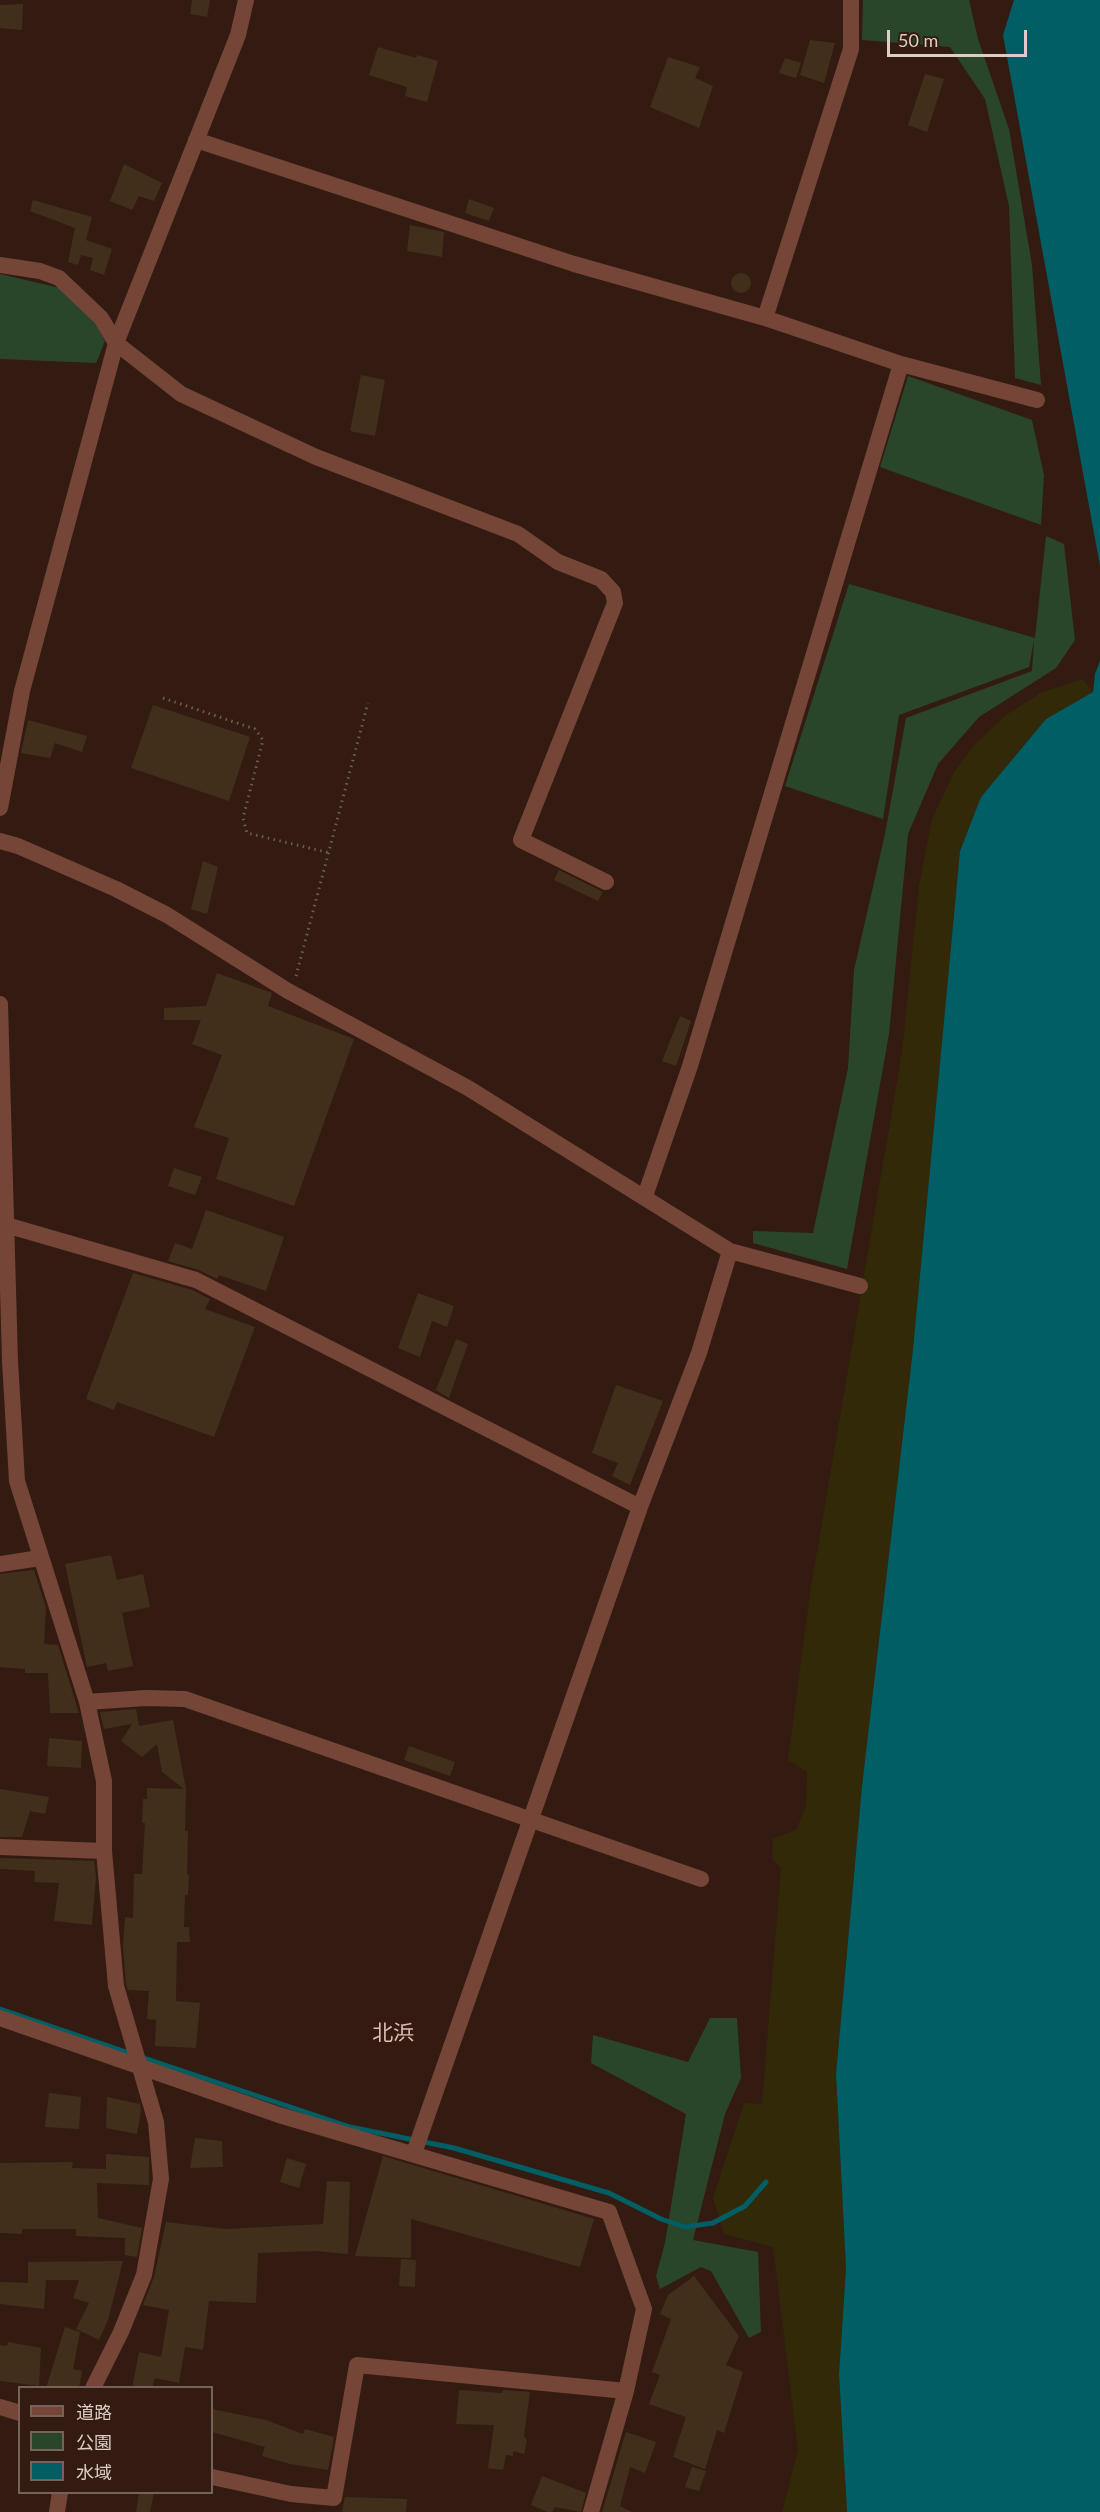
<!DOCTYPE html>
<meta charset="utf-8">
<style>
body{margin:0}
#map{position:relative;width:1100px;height:2512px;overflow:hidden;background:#331b11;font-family:Lato,"Noto Sans JP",sans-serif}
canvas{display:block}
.legend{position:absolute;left:18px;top:2386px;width:195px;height:108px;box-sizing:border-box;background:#331b11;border:2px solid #776259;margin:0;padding:8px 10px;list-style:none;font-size:18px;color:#decdc6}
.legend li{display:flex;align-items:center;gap:12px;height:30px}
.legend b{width:30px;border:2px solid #776259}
.scale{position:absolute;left:887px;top:30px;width:140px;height:27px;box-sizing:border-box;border:3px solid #decdc6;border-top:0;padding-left:8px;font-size:18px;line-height:21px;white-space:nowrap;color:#decdc6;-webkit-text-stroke:4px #331b11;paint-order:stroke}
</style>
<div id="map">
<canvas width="1100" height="2512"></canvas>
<ul class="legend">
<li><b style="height:8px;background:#754637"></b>道路</li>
<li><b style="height:16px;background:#29462b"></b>公園</li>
<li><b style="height:16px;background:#005e64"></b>水域</li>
</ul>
<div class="scale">50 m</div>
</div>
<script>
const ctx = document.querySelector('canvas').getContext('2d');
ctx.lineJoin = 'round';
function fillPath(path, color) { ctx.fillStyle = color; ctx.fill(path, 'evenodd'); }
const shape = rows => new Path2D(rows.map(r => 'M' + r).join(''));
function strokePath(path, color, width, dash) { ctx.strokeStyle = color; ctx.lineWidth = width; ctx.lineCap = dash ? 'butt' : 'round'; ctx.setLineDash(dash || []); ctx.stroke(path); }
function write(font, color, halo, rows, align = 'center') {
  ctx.font = font + ' Lato,"Noto Sans JP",sans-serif'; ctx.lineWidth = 6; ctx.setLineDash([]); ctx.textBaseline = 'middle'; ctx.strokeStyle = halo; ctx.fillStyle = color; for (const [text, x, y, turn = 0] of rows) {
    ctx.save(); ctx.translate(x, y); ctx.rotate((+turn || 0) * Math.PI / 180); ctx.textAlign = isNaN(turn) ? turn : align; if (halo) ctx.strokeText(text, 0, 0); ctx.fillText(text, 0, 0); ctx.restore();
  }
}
const green = shape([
 [863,0,969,0,978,39,1009,129,1032,265,1041,385,1015,378,1009,206,985,99,950,47,862,40],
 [0,274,60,288,96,324,105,341,96,363,0,359],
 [908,376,1032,420,1044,475,1041,525,880,467],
 [1046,536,1064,544,1075,640,1056,668,979,717,938,764,908,834,889,1034,847,1269,753,1243,753,1231,813,1233,848,1068,854,970,885,834,906,718,1032,671,1034,640,1029,667,899,715,883,819,785,786,849,584,1035,638],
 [710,2018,737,2018,741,2078,725,2114,693,2240,758,2252,761,2332,749,2338,711,2271,701,2267,660,2289,656,2276,665,2243,686,2114,591,2063,593,2035,688,2062]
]);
const sand = shape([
 [1083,679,1093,692,1046,719,981,797,960,851,913,1349,862,1786,836,2074,846,2268,839,2374,847,2512,782,2512,798,2450,773,2247,724,2234,713,2198,744,2103,762,2104,781,1868,772,1859,773,1839,796,1830,806,1806,807,1772,788,1760,810,1593,902,1052,919,886,932,819,954,772,975,744,1006,715,1042,692]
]);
const water = shape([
 [1014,0,1100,0,1100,566,1003,35],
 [1100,661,1100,2512,847,2512,839,2374,846,2268,836,2074,862,1786,913,1349,960,851,981,797,1046,719,1093,692,1095,674]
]);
const stream = shape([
 [0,2009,132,2054],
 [141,2057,350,2127,454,2148,609,2193,661,2219,685,2227,713,2223,745,2206,766,2182]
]);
const building = shape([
 [192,0,210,0,207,17,190,14],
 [23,4,22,30,0,28,0,5],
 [810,40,835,43,824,83,800,75],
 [378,47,416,58,417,55,438,61,427,102,405,96,407,87,369,75],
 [668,57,700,67,695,78,713,86,699,128,650,107],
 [785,58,801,63,796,78,779,73],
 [925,74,944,79,927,132,908,125],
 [124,164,162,183,154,201,139,196,132,210,110,201],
 [469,199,494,208,489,221,465,213],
 [33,200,92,217,86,240,112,249,104,275,90,270,93,258,81,255,78,265,68,262,75,228,30,211],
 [410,225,444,232,442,257,407,251],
 '731 283a10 10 0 1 1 20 0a10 10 0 1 1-20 0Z',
 [361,375,385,380,375,436,350,431],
 [153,705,250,737,229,801,131,768],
 [28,720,87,736,82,752,55,743,50,758,21,753],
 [203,861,218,867,207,914,191,909],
 [559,870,603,892,598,901,554,880],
 [217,973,272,993,268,1006,354,1039,294,1206,216,1179,229,1138,194,1127,222,1055,192,1044,201,1020,164,1020,164,1008,206,1006],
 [680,1016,691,1021,676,1066,662,1061],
 [174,1168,202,1177,195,1195,168,1186],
 [206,1210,284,1237,266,1291,219,1275,217,1279,199,1270,168,1261,175,1243,192,1249],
 [133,1273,192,1290,210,1299,205,1309,255,1327,214,1437,117,1402,114,1410,86,1399],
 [418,1293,454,1306,447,1327,432,1321,420,1357,398,1348],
 [456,1339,468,1344,449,1398,436,1390],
 [616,1385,663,1401,630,1485,612,1476,618,1463,592,1453],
 [111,1555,117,1580,143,1574,150,1607,122,1613,133,1666,108,1671,106,1663,87,1667,65,1564],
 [34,1570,46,1608,44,1644,58,1645,79,1713,50,1713,48,1673,25,1673,25,1669,0,1667,0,1574],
 [136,1709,139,1726,173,1720,186,1789,185,1831,188,1831,187,1875,189,1875,188,1895,185,1895,184,1927,189,1927,190,1942,177,1942,176,2001,200,2003,196,2048,155,2046,156,2020,147,2019,149,1991,128,1990,126,1984,123,1946,125,1917,133,1918,134,1874,142,1874,145,1823,142,1823,143,1799,147,1799,147,1788,184,1789,162,1772,157,1744,142,1757,121,1741,132,1724,104,1729,100,1712],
 [49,1738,82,1741,81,1768,47,1766],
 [409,1746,455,1762,450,1776,404,1760],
 [0,1789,49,1797,45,1814,30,1811,22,1837,0,1837],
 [0,1858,94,1861,96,1877,92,1925,54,1921,59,1883,34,1882,35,1871,0,1869],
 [49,2093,81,2097,79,2129,45,2127],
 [107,2097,140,2104,141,2110,137,2134,106,2128],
 [195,2138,222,2141,223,2167,190,2168],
 [106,2154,149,2157,149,2185,97,2183,98,2218,142,2228,137,2257,125,2255,125,2238,76,2236,76,2229,22,2229,22,2234,0,2233,0,2163,73,2162,72,2168,106,2169],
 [383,2156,594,2219,580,2267,411,2219,411,2258,355,2256],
 [287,2158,306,2164,299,2188,280,2182],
 [327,2181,350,2182,348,2254,316,2251,258,2253,256,2303,209,2301,203,2350,185,2347,179,2383,155,2378,152,2388,132,2388,139,2352,161,2357,169,2310,143,2305,154,2277,166,2222,225,2229,323,2224],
 [401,2259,416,2260,415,2287,399,2286],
 [123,2261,108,2320,99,2340,76,2329,89,2303,73,2298,79,2280,46,2280,44,2309,0,2304,0,2282,28,2283,28,2262],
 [694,2276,739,2336,726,2365,743,2372,724,2433,717,2430,705,2469,673,2457,686,2417,649,2404,660,2375,652,2372,671,2319,660,2314,668,2295],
 [65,2327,80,2332,73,2369,82,2371,79,2388,46,2388],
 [8,2342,41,2348,39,2386,0,2381,0,2345,7,2346],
 [459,2390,502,2393,503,2390,530,2392,524,2436,527,2440,524,2454,513,2451,513,2456,506,2455,503,2470,488,2468,494,2425,456,2424],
 [212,2409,266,2420,303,2434,305,2429,334,2437,328,2470,290,2464,262,2456,265,2447,212,2432],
 [626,2432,656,2442,645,2473,630,2467,620,2506,632,2512,602,2512],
 [692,2467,706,2471,699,2491,685,2487],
 [542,2476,586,2493,581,2512,555,2507,552,2512,548,2512,531,2505],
 [139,2493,154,2493,150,2512,136,2512],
 [345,2497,407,2499,406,2512,342,2512]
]);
const path = shape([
 [163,698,255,729,263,740,243,818,247,833,330,853],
 [296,976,368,703]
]);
const minor = shape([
 [196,140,574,264,765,318,901,364,1037,400],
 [0,265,40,271,59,278,101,318,116,343,181,394,316,457,518,534,558,562,601,579,613,592,615,603,521,840,606,882],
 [765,318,851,49,851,0],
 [0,808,22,691,116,343,238,35,246,0],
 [0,841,18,846,116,889,167,915,288,991,468,1088,730,1251,860,1286],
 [0,1004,10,1361,17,1481,87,1702,104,1781,104,1851,116,1986,156,2122,161,2179,144,2275,121,2332,93,2388],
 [645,1196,690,1066,901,364],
 [6,1225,196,1280,640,1507],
 [0,1564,40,1558],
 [87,1702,146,1698,185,1699,701,1879],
 [0,1847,104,1851],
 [0,2018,279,2115,609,2212,644,2309,626,2391,591,2512],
 [414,2153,640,1507,699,1353,730,1251],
 [0,2407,20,2413],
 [212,2477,291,2494,334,2498,357,2365,626,2391],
 [57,2512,60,2492]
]);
const quarterNames = [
 ["北浜",393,2033]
];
fillPath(green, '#29462b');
fillPath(sand, '#312908');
fillPath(water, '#005e64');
strokePath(stream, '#005e64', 5);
fillPath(building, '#412f1b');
strokePath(path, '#715b52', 3, [1.5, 4.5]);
strokePath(minor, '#754637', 16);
write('21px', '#debeb0', '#331b11', quarterNames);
</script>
